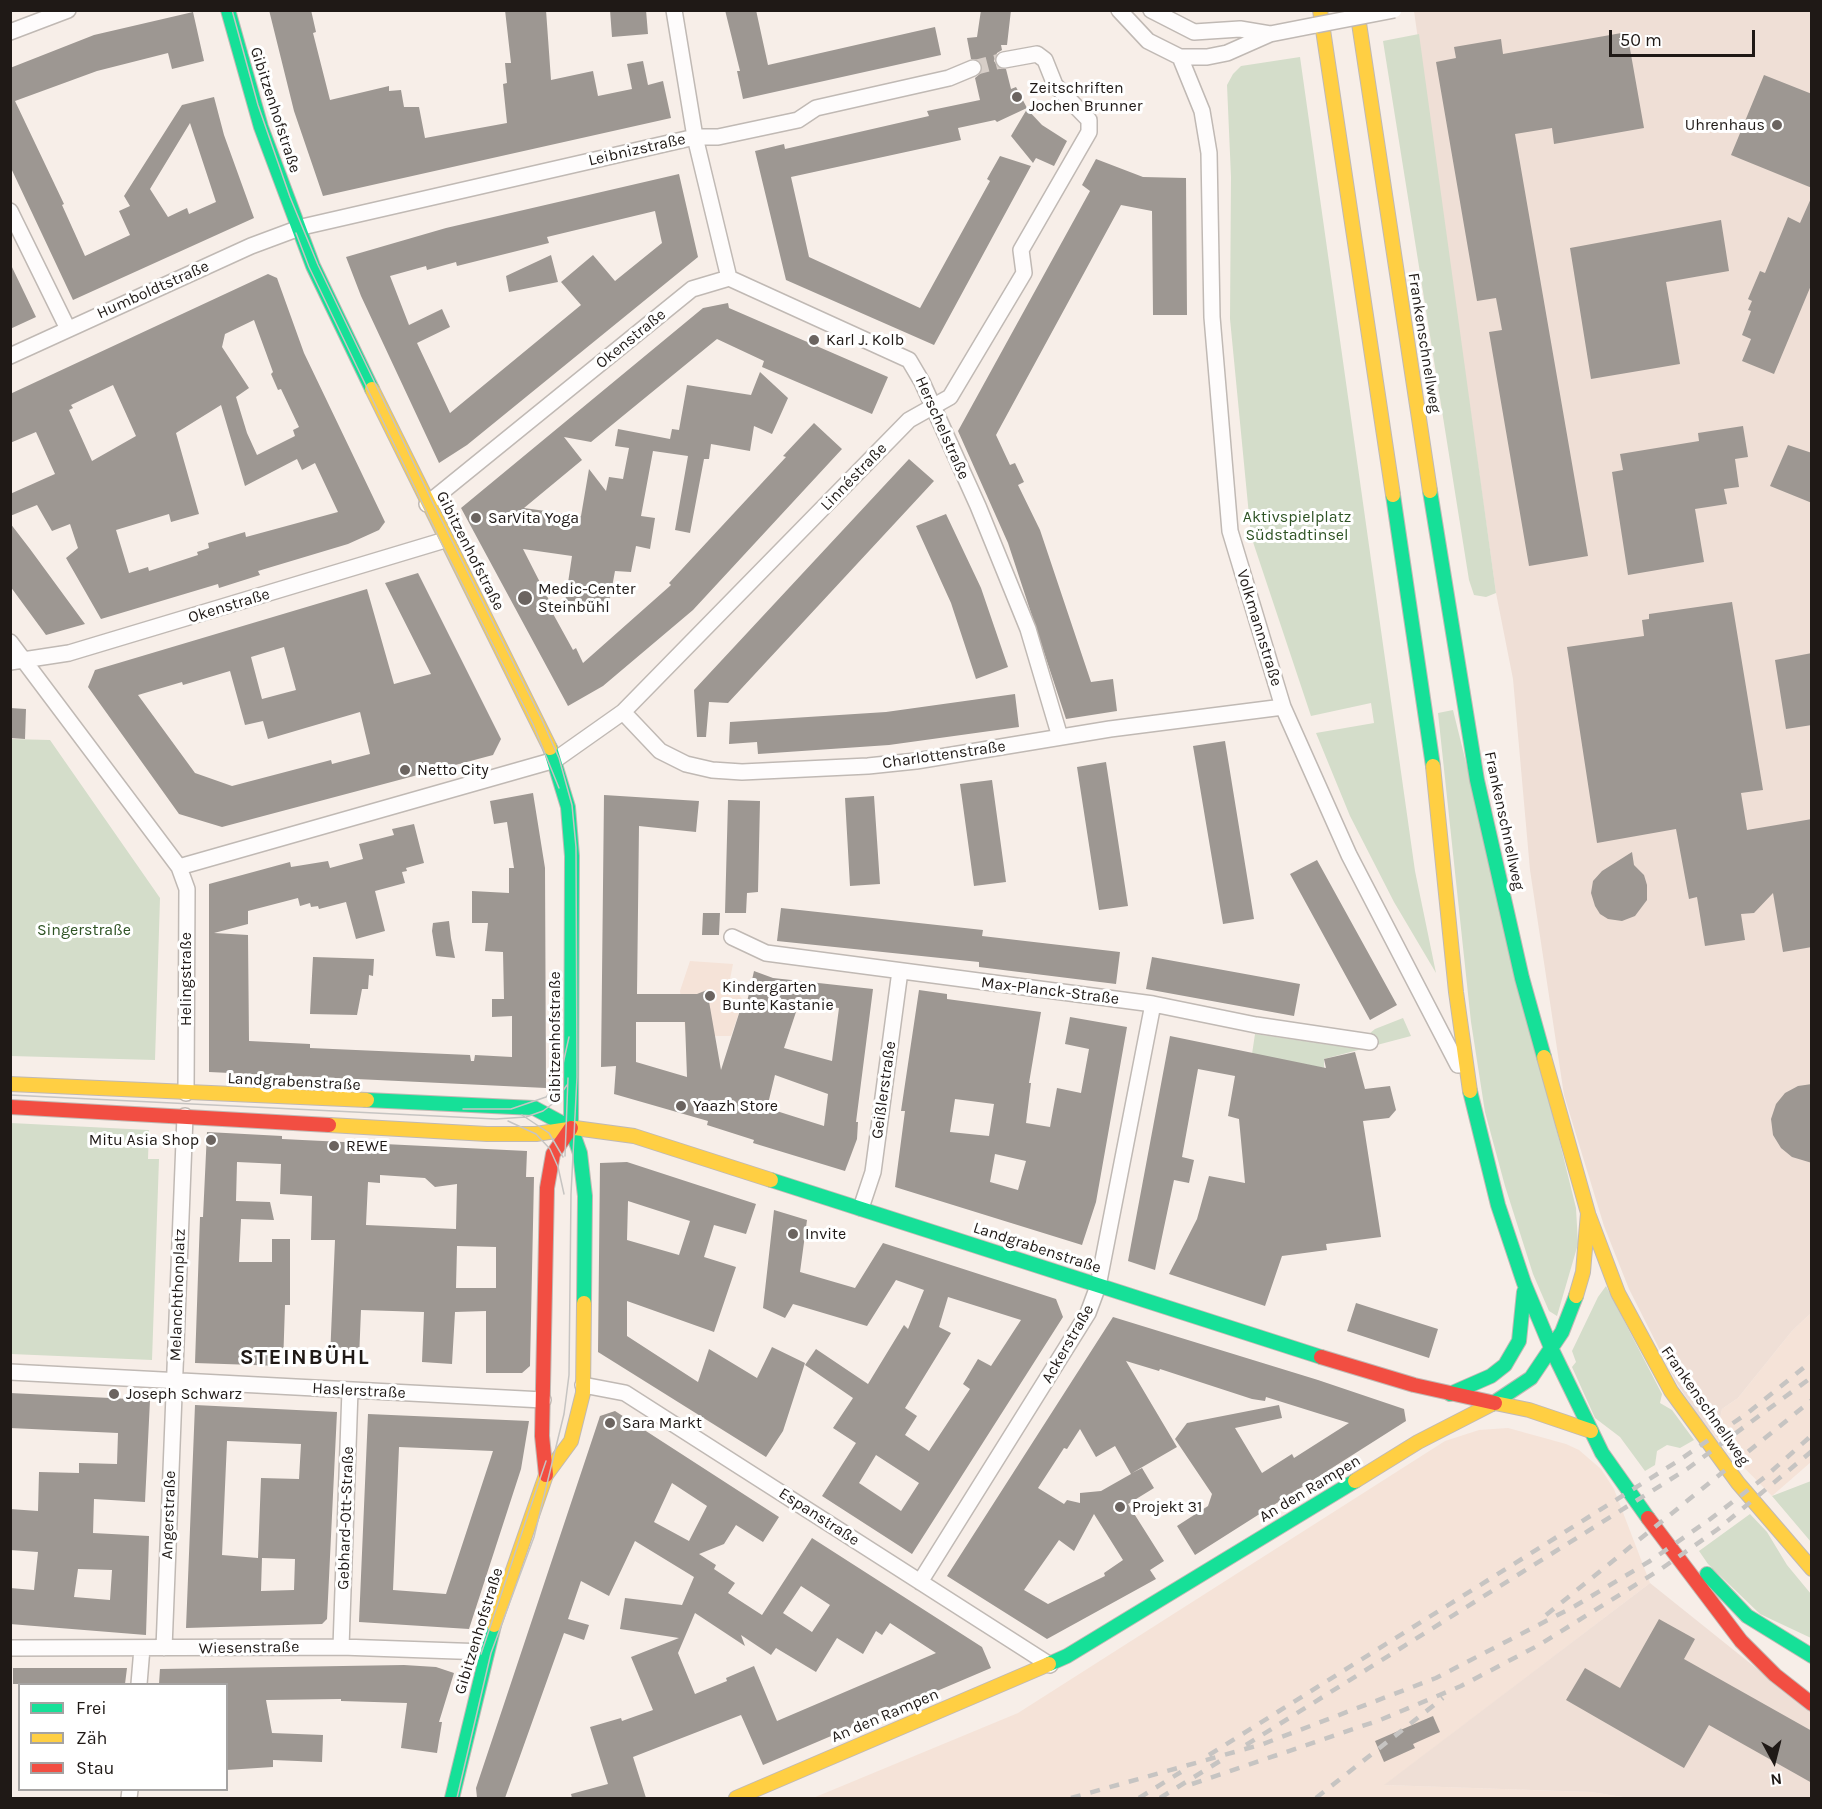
<!DOCTYPE html>
<meta charset="utf-8">
<style>
body{margin:0}
#map{position:relative;width:1822px;height:1809px;overflow:hidden;background:#f7eee8;font-family:Karla,sans-serif}
canvas{display:block}
.frame{position:absolute;inset:0;border:12px solid #1f1916;pointer-events:none}
.legend{position:absolute;left:18px;top:1683px;width:210px;height:108px;box-sizing:border-box;background:#fff;border:2px solid #a5a3a2;margin:0;padding:8px 10px;list-style:none;font-size:18px;color:#1f1916}
.legend li{display:flex;align-items:center;gap:12px;height:30px}
.legend b{width:30px;border:2px solid #a5a3a2}
.north{position:absolute;left:1744px;top:1731px;width:60px;height:60px;-webkit-text-stroke:4px #fff;paint-order:stroke;rotate:173deg;font-size:16px;font-weight:700;line-height:24px;text-align:center;color:#1f1916}
.north::after{content:'';display:block;margin:auto;width:21px;height:27px;background:#1f1916;clip-path:polygon(50% 0,100% 100%,50% 72%,0 100%)}
.scale{position:absolute;left:1609px;top:30px;width:146px;height:27px;box-sizing:border-box;border:3px solid #1f1916;border-top:0;padding-left:8px;font-size:18px;line-height:21px;white-space:nowrap;color:#1f1916;-webkit-text-stroke:4px #fff;paint-order:stroke}
</style>
<div id="map">
<canvas width="1822" height="1809"></canvas>
<div class="frame"></div>
<ul class="legend">
<li><b style="height:8px;background:#16e098"></b>Frei</li>
<li><b style="height:8px;background:#ffcf43"></b>Zäh</li>
<li><b style="height:8px;background:#f24e42"></b>Stau</li>
</ul>
<div class="north">N</div>
<div class="scale">50 m</div>
</div>
<script>
const ctx = document.querySelector('canvas').getContext('2d');
ctx.lineJoin = 'round';
function fillPath(path, color) { ctx.fillStyle = color; ctx.fill(path, 'evenodd'); }
const shape = rows => new Path2D(rows.map(r => 'M' + r).join(''));
function strokePath(path, color, width, dash) { ctx.strokeStyle = color; ctx.lineWidth = width; ctx.lineCap = dash ? 'butt' : 'round'; ctx.setLineDash(dash || []); ctx.stroke(path); }
function write(font, color, halo, rows, align = 'center') {
  ctx.font = font + ' Karla,sans-serif'; ctx.lineWidth = 6; ctx.setLineDash([]); ctx.textBaseline = 'middle'; ctx.strokeStyle = halo; ctx.fillStyle = color; for (const [text, x, y, turn = 0] of rows) {
    ctx.save(); ctx.translate(x, y); ctx.rotate((+turn || 0) * Math.PI / 180); ctx.textAlign = isNaN(turn) ? turn : align; if (halo) ctx.strokeText(text, 0, 0); ctx.fillText(text, 0, 0); ctx.restore();
  }
}
const built = shape([
 [690,961,733,964,730,979,743,1001,731,1036,686,1036,680,991],
 [1811,1313,1811,1462,1772,1496,1708,1431,1719,1423,1722,1409,1738,1398,1792,1331],
 [1508,1428,1566,1444,1579,1450,1601,1469,1614,1489,1650,1583,1385,1785,1591,1792,1629,1798,813,1798,1018,1713,1445,1441,1479,1430]
]);
const industrial = shape([
 [1414,11,1811,11,1811,1313,1792,1331,1738,1398,1722,1409,1719,1423,1708,1431,1676,1382,1629,1289,1604,1226,1564,1095,1530,870,1513,679,1496,593],
 [1650,1583,1811,1712,1811,1798,1629,1798,1591,1792,1384,1785]
]);
const green = shape([
 [1419,34,1496,593,1486,597,1474,595,1469,580,1383,41],
 [1300,57,1415,871,1436,973,1394,902,1350,816,1316,733,1374,723,1371,703,1311,716,1251,536,1230,319,1231,177,1227,85,1233,74,1241,66],
 [1453,710,1576,1208,1578,1244,1557,1316,1549,1311,1533,1274,1505,1186,1485,1112,1471,1022,1438,713],
 [11,739,50,740,160,898,155,1060,11,1056],
 [1403,1018,1411,1036,1324,1059,1324,1068,1252,1054,1255,1034,1352,1048,1375,1029],
 [11,1123,149,1130,148,1159,159,1159,152,1360,11,1354],
 [1606,1286,1662,1394,1660,1403,1672,1410,1694,1440,1680,1448,1667,1445,1657,1451,1655,1465,1645,1471,1620,1437,1595,1418,1572,1367,1576,1362,1572,1351,1598,1297],
 [1811,1481,1811,1542,1772,1496],
 [1750,1514,1767,1532,1787,1565,1811,1594,1811,1638,1760,1614,1708,1564,1699,1551]
]);
const building = shape([
 [269,10,311,10,316,32,313,33,330,100,389,86,389,91,401,90,404,107,419,107,425,138,507,123,503,84,507,83,505,63,511,63,505,10,546,10,551,80,593,71,598,96,632,89,627,64,643,61,648,85,663,81,671,118,323,196,294,111],
 [610,10,646,10,648,34,612,37],
 [725,10,756,10,768,65,935,27,941,55,743,99,737,71,740,71],
 [981,10,1011,10,1007,45,1001,45,1002,50,997,53,994,61,1000,69,1006,69,1011,89,1016,87,1027,108,997,122,995,120,958,128,961,140,791,177,809,257,920,308,990,181,987,179,1000,156,1031,166,934,345,786,280,755,151,784,144,785,149,929,116,927,111,980,100,975,78,981,73,982,65,978,60,971,59,967,38,977,37],
 [193,12,204,61,172,69,168,53,97,71,15,101,64,204,62,205,85,256,130,235,119,211,130,206,124,196,182,105,214,97,224,135,254,218,73,300,10,166,10,68,94,35],
 [190,123,216,202,189,214,187,208,168,217,150,189],
 [1627,32,1644,128,1554,144,1552,128,1515,134,1588,556,1529,566,1489,332,1502,330,1496,298,1477,301,1436,62,1456,58,1454,47,1501,39,1503,54],
 [1764,75,1812,94,1812,188,1731,155],
 [1027,109,1042,125,1067,141,1054,166,1036,158,1033,163,1011,136],
 [1096,159,1143,177,1186,178,1187,315,1153,315,1152,211,1121,205,996,435,1010,465,1015,463,1024,482,1018,485,1040,530,1091,682,1113,679,1117,711,1066,719,1008,543,958,431,1090,191,1082,185],
 [679,174,698,257,467,445,439,463,361,296,346,257,446,228],
 [655,211,662,243,615,281,593,255,561,282,581,305,450,413,417,343,450,327,442,309,409,325,390,276,426,266,427,270,456,262,457,266,549,243,547,237],
 [1812,196,1812,283,1774,374,1742,361,1751,339,1742,335,1751,311,1748,310,1752,301,1748,299,1760,271,1765,273,1788,217,1800,223],
 [1721,220,1729,271,1666,282,1680,364,1591,379,1570,248],
 [551,255,558,282,509,292,506,276],
 [10,263,36,317,10,329],
 [268,274,277,278,304,353,385,522,379,530,348,544,258,571,260,575,219,588,218,584,101,619,66,558,78,548,70,524,52,531,37,505,10,516,10,494,55,474,36,432,10,443,10,394],
 [254,320,273,372,271,374,278,390,281,389,299,427,293,430,295,436,257,455,247,433,236,397,249,388,222,347,225,334],
 [113,385,136,436,92,461,69,410,73,408,71,405],
 [221,405,245,486,297,459,302,470,315,463,338,512,246,537,245,532,208,543,209,548,197,552,198,555,149,571,148,567,129,573,116,530,169,514,171,522,199,514,176,433],
 [728,303,729,308,888,377,872,414,762,367,764,361,717,339,591,442,564,437,582,460,524,508,581,516,589,469,606,491,609,477,623,479,629,448,615,446,618,429,670,439,672,429,679,430,687,385,751,395,760,372,788,398,772,434,754,426,750,451,711,444,709,459,704,459,690,533,675,530,688,456,653,451,641,516,655,518,650,549,636,546,631,572,615,571,608,609,565,603,572,556,523,549,550,602,546,601,573,650,576,648,583,663,671,585,669,583,786,457,783,456,814,423,842,449,693,610,603,686,568,706,461,508,703,308],
 [1743,426,1748,457,1735,459,1739,487,1724,489,1727,504,1695,509,1704,562,1628,575,1612,472,1623,470,1620,454,1699,441,1698,433],
 [1788,445,1812,453,1812,503,1770,486],
 [909,459,934,481,728,703,709,702,706,737,697,737,694,690],
 [946,514,981,588,1008,667,976,679,951,603,916,526],
 [10,523,30,549,85,624,46,635,10,586],
 [418,573,501,739,493,755,222,827,179,814,88,687,95,670,367,589,394,684,431,674,385,583],
 [284,647,296,690,262,699,251,657],
 [230,671,245,725,263,721,268,739,360,712,370,754,332,764,331,760,232,786,195,773,138,695,182,682,183,685],
 [1732,602,1763,790,1741,793,1747,830,1812,819,1812,947,1783,952,1773,893,1754,913,1741,914,1745,940,1705,946,1697,897,1689,899,1676,829,1597,843,1567,647,1644,636,1642,620,1649,619,1649,614],
 [1812,653,1812,725,1786,729,1775,660],
 [1015,694,1019,727,889,745,758,754,757,742,729,744,730,722,886,712],
 [10,708,26,709,25,739,10,738],
 [1225,741,1254,919,1223,924,1193,746],
 [1106,762,1128,906,1099,910,1077,767],
 [992,780,1006,882,974,886,960,784],
 [533,793,545,868,546,1088,209,1072,209,884,290,862,291,867,328,861,330,868,363,859,359,844,394,835,392,829,414,824,424,863,406,868,407,871,402,872,405,883,375,891,385,931,356,939,346,902,319,909,318,906,311,907,310,903,300,906,298,898,248,911,248,924,214,933,248,935,249,1041,310,1044,310,1048,470,1055,471,1061,474,1061,475,1055,512,1057,512,1016,492,1017,492,999,504,999,503,952,485,951,488,923,472,923,472,891,509,893,509,868,514,868,507,822,494,824,490,801],
 [604,795,699,801,696,832,639,826,637,994,697,994,707,990,721,1070,743,1001,747,1002,754,971,773,978,873,989,856,1122,858,1122,857,1139,845,1171,753,1143,754,1140,707,1125,708,1121,614,1094,616,1066,601,1067],
 [799,1003,839,1008,832,1061,784,1048],
 [636,1022,685,1022,687,1077,636,1062],
 [775,1075,828,1094,824,1126,767,1108],
 [874,796,880,884,850,886,845,798],
 [728,800,760,801,758,892,747,893,746,913,725,913],
 [1632,852,1634,865,1644,875,1647,885,1647,900,1635,916,1622,921,1608,919,1600,914,1595,906,1591,893,1593,881,1602,871],
 [1317,860,1397,1005,1370,1020,1290,874],
 [781,908,983,930,982,936,1120,952,1116,984,979,967,979,962,777,941],
 [703,913,720,913,719,935,702,935],
 [449,921,451,938,455,958,436,956,432,931,433,923],
 [313,957,374,959,373,976,369,975,368,989,362,989,357,1015,310,1014],
 [1152,957,1300,984,1294,1016,1146,989],
 [919,990,947,994,947,999,1041,1012,1029,1083,1031,1083,1026,1123,1050,1127,1057,1088,1081,1093,1089,1049,1065,1044,1070,1017,1127,1027,1096,1202,1082,1245,895,1187,905,1111,901,1111],
 [955,1099,994,1104,989,1136,950,1132],
 [995,1154,1026,1161,1018,1190,990,1182],
 [1170,1036,1326,1068,1324,1059,1355,1052,1365,1089,1390,1086,1396,1110,1389,1118,1363,1121,1381,1237,1326,1244,1327,1250,1282,1256,1265,1306,1169,1274,1197,1219,1209,1176,1245,1183,1239,1119,1228,1116,1235,1076,1198,1069,1182,1157,1194,1160,1189,1183,1174,1180,1155,1270,1128,1261],
 [1812,1084,1812,1163,1792,1157,1781,1148,1773,1135,1771,1119,1776,1104,1785,1093,1798,1086],
 [207,1132,282,1136,282,1139,527,1151,526,1177,534,1177,530,1366,522,1373,486,1373,486,1311,455,1312,452,1364,422,1362,424,1312,361,1310,359,1359,330,1358,335,1240,311,1240,312,1196,280,1194,281,1164,237,1162,236,1201,270,1202,274,1220,241,1219,239,1262,272,1262,272,1239,290,1239,290,1305,285,1305,283,1366,195,1363,200,1217,203,1217],
 [380,1175,425,1178,435,1187,457,1184,456,1229,366,1225,368,1182,380,1183],
 [457,1246,496,1247,496,1288,456,1288],
 [627,1162,756,1204,746,1234,714,1225,704,1257,736,1267,714,1332,627,1301,627,1336,698,1382,709,1349,757,1378,772,1347,805,1363,783,1431,766,1457,598,1352,600,1163],
 [628,1201,690,1221,679,1255,627,1240],
 [774,1210,807,1220,800,1272,855,1288,883,1243,1056,1299,1063,1317,912,1554,822,1496,856,1443,833,1428,853,1398,805,1365,816,1349,868,1384,904,1325,908,1329,924,1290,896,1280,867,1326,793,1304,785,1318,763,1308],
 [948,1297,1021,1320,991,1366,978,1359,963,1384,970,1389,929,1451,905,1435,917,1416,905,1408,951,1333,939,1327],
 [876,1455,919,1483,901,1511,859,1483],
 [1356,1303,1438,1329,1429,1358,1347,1331],
 [1113,1317,1318,1380,1404,1409,1406,1421,1195,1555,1177,1526,1208,1506,1212,1494,1175,1439,1187,1423,1279,1405,1282,1418,1235,1428,1262,1473,1292,1454,1294,1458,1349,1423,1266,1397,1265,1401,1252,1399,1160,1369,1159,1371,1126,1361,1177,1447,1132,1473,1142,1468,1154,1488,1128,1504,1164,1561,1150,1570,1156,1579,1047,1639,947,1576],
 [1080,1429,1096,1457,1115,1446,1131,1474,1101,1491,1080,1493,1080,1503,1067,1500,1064,1504,1038,1488,1064,1448,1067,1449],
 [1094,1514,1123,1560,1104,1573,1105,1576,1048,1604,1024,1590,1059,1540,1074,1551],
 [10,1393,150,1400,145,1502,94,1499,93,1533,149,1536,146,1635,10,1624,10,1588,34,1590,38,1552,10,1550,10,1509,38,1511,39,1472,79,1473,79,1463,117,1464,118,1433,10,1428],
 [78,1569,112,1570,110,1600,74,1597],
 [195,1405,337,1412,327,1619,322,1624,186,1628],
 [227,1441,301,1444,299,1479,261,1478,258,1558,222,1555],
 [262,1558,295,1559,294,1590,261,1591],
 [615,1411,779,1517,763,1542,736,1525,724,1544,699,1554,716,1565,714,1569,735,1583,728,1593,762,1615,812,1538,982,1647,991,1668,763,1765,741,1715,633,1757,646,1798,572,1798,571,1794,608,1784,590,1727,621,1718,622,1721,653,1710,631,1657,679,1638,620,1629,625,1598,682,1605,694,1577,635,1541,609,1596,581,1581,568,1619,589,1625,584,1640,564,1633,505,1798,477,1798,476,1788,600,1416],
 [672,1483,707,1506,689,1541,654,1522],
 [801,1586,830,1605,812,1632,783,1613],
 [695,1613,745,1646,741,1635,771,1655,776,1648,816,1672,837,1638,863,1654,876,1631,882,1635,890,1623,936,1653,777,1721,754,1666,726,1678,727,1681,695,1694,678,1653],
 [368,1414,529,1421,521,1469,469,1629,359,1622],
 [399,1447,493,1451,446,1594,393,1590],
 [1659,1619,1695,1639,1684,1659,1812,1731,1812,1783,1709,1725,1684,1768,1566,1700,1585,1668,1620,1688],
 [404,1665,436,1667,454,1673,439,1722,442,1722,437,1753,401,1748,407,1703,341,1701,341,1699,266,1700,272,1733,323,1735,322,1762,273,1760,273,1767,226,1770,226,1684,159,1684,160,1669],
 [13,1668,127,1668,125,1684,13,1684],
 [1433,1716,1440,1732,1413,1744,1415,1748,1384,1762,1375,1741]
]);
const streetTunnel = shape([
 [973,68,1004,60]
]);
const street = shape([
 [674,10,695,137,729,278,909,360,922,382,978,506,1028,629,1060,737],
 [1119,10,1148,41,1180,57,1207,57,1227,53,1270,34,1316,25],
 [1151,10,1194,32,1240,29,1270,34],
 [10,32,68,10],
 [1180,57,1202,111,1209,153,1212,317,1230,531,1283,707,1349,855,1458,1065],
 [10,211,68,329],
 [10,356,251,246,302,227,695,137,718,137,798,120,816,108,949,78,973,68],
 [427,504,692,289,729,278],
 [10,642,179,867,555,760,623,712,909,420,950,397,1024,273,1021,250,1089,132,1089,120,1055,85,1045,60,1037,54,1004,60],
 [10,662,69,653,445,540],
 [623,712,660,751,686,764,712,770,742,772,868,766,916,761,1110,729,1283,707],
 [179,867,187,889,186,1093],
 [732,937,766,953,1153,1004,1256,1025,1370,1042],
 [861,1208,873,1172,900,971],
 [10,1372,543,1400],
 [583,1385,625,1393,1050,1665],
 [920,1582,1088,1313,1098,1286,1153,1004],
 [341,1647,350,1390],
 [10,1648,341,1647,486,1652],
 [164,1648,185,1116],
 [139,1684,142,1648],
 [129,1798,130,1790]
]);
const fast = shape([
 [228,10,261,127,313,266,372,389],
 [1430,491,1477,780,1522,978,1544,1057],
 [1393,495,1433,766],
 [550,748,568,807,572,856,571,1128,580,1153,585,1196,584,1303],
 [1470,1091,1498,1205,1524,1283,1552,1350,1602,1453,1648,1518],
 [367,1100,534,1108,571,1128],
 [771,1180,1321,1357],
 [1450,1394,1491,1376,1505,1365,1519,1341,1524,1292],
 [1492,1404,1531,1378,1562,1332,1576,1296],
 [1707,1574,1747,1616,1812,1656],
 [1049,1664,1067,1656,1355,1481],
 [452,1798,494,1625]
]);
const slow = shape([
 [1320,10,1393,495],
 [1357,10,1430,491],
 [372,389,550,748],
 [1433,766,1456,992,1470,1091],
 [1544,1057,1588,1213,1583,1272,1576,1296],
 [10,1084,367,1100],
 [329,1125,487,1134,536,1134,575,1128,634,1136,771,1180],
 [1589,1216,1618,1293,1671,1391,1738,1483,1812,1569],
 [1495,1403,1529,1410,1591,1431],
 [1355,1481,1418,1442,1492,1404],
 [494,1625,546,1475,571,1441,583,1393,584,1303],
 [736,1798,1049,1664]
]);
const jam = shape([
 [10,1107,329,1125],
 [1321,1357,1414,1385,1495,1403],
 [546,1475,542,1436,547,1188,553,1154,571,1128],
 [1648,1518,1741,1641,1775,1675,1812,1704]
]);
const tram = shape([
 [232,10,258,105,290,197,318,265,432,501,542,720,559,758,572,805,576,847,577,1077,571,1194,569,1375,564,1414,534,1537,491,1653,457,1798],
 [296,233,309,267,441,542,533,724,559,788],
 [10,1095,496,1119,526,1117,543,1111,555,1102,567,1085],
 [463,1109,511,1109,546,1097,559,1082,569,1037],
 [522,1115,549,1133,563,1157],
 [508,1121,536,1134,550,1149,558,1167,564,1194],
 [565,1156,568,1078],
 [481,1654,546,1461]
]);
const rail = shape([
 [1546,1615,1812,1400],
 [1246,1745,1687,1469,1812,1377],
 [1209,1755,1678,1461,1749,1412,1812,1361],
 [1192,1784,1380,1720,1461,1686,1539,1645,1661,1569,1718,1529,1812,1451],
 [1071,1798,1263,1744,1436,1678,1575,1606,1650,1561,1709,1520,1765,1477,1812,1435],
 [1139,1798,1181,1772],
 [1160,1798,1220,1761],
 [1316,1798,1443,1698]
]);
const streetBridge = shape([
 [1316,25,1394,10]
]);
const markers = [
 [1017,97,6,"#6b6460"],
 [1777,125,6,"#6b6460"],
 [814,340,6,"#6b6460"],
 [476,518,6,"#6b6460"],
 [525,598,8,"#6b6460"],
 [405,770,6,"#6b6460"],
 [710,996,6,"#6b6460"],
 [681,1106,6,"#6b6460"],
 [211,1140,6,"#6b6460"],
 [334,1146,6,"#6b6460"],
 [793,1234,6,"#6b6460"],
 [114,1394,6,"#6b6460"],
 [610,1423,6,"#6b6460"],
 [1120,1507,6,"#6b6460"]
];
const poiNames = [
 ["Zeitschriften",1029,88],
 ["Jochen Brunner",1029,106],
 ["Uhrenhaus",1765,125,"right"],
 ["Karl J. Kolb",826,340],
 ["SarVita Yoga",488,518],
 ["Medic-Center",538,589],
 ["Steinbühl",538,607],
 ["Netto City",417,770],
 ["Kindergarten",722,987],
 ["Bunte Kastanie",722,1005],
 ["Yaazh Store",693,1106],
 ["Mitu Asia Shop",199,1140,"right"],
 ["REWE",346,1146],
 ["Invite",805,1234],
 ["Joseph Schwarz",126,1394],
 ["Sara Markt",622,1423],
 ["Projekt 31",1132,1507]
];
const streetNames = [
 ["Gibitzenhofstraße",275,110,72],
 ["Leibnizstraße",637,150,-13],
 ["Humboldtstraße",153,290,-24],
 ["Okenstraße",631,339,-39],
 ["Frankenschnellweg",1424,343,81],
 ["Herschelstraße",942,428,66],
 ["Linnéstraße",854,477,-46],
 ["Gibitzenhofstraße",470,551,63],
 ["Okenstraße",229,606,-17],
 ["Volkmannstraße",1259,628,73],
 ["Charlottenstraße",944,755,-8],
 ["Frankenschnellweg",1504,821,78],
 ["Helingstraße",186,979,-90],
 ["Max-Planck-Straße",1050,991,7],
 ["Gibitzenhofstraße",555,1037,-90],
 ["Landgrabenstraße",294,1082,3],
 ["Geißlerstraße",884,1090,-82],
 ["Landgrabenstraße",1037,1248,18],
 ["Melanchthonplatz",178,1295,-88],
 ["Ackerstraße",1068,1344,-60],
 ["Haslerstraße",359,1391,3],
 ["Frankenschnellweg",1705,1406,55],
 ["An den Rampen",1310,1489,-31],
 ["Angerstraße",169,1515,-88],
 ["Espanstraße",819,1517,33],
 ["Gebhard-Ott-Straße",346,1518,-88],
 ["Gibitzenhofstraße",479,1631,-73],
 ["Wiesenstraße",249,1648,-1],
 ["An den Rampen",885,1716,-23]
];
const parkNames = [
 ["Aktivspielplatz",1297,517],
 ["Südstadtinsel",1297,535],
 ["Singerstraße",84,930]
];
const districtNames = [
 ["STEINBÜHL",305,1358]
];
fillPath(built, '#f5e3d8');
fillPath(industrial, '#efdfd6');
fillPath(green, '#d4ddca');
fillPath(building, '#9d9792');
strokePath(streetTunnel, '#d7cec8', 15, [15, 8]);
strokePath(street, '#c0b9b4', 18);
strokePath(fast, '#c0b9b4', 16);
strokePath(slow, '#c0b9b4', 16);
strokePath(jam, '#c0b9b4', 16);
strokePath(street, '#fefcfc', 15);
strokePath(fast, '#16e098', 14);
strokePath(slow, '#ffcf43', 14);
strokePath(jam, '#f24e42', 14);
strokePath(tram, '#c6c4c2', 1.5);
strokePath(rail, '#c6c4c2', 4.5, [10, 10]);
strokePath(streetBridge, '#c0b9b4', 18, []);
strokePath(streetBridge, '#fefcfc', 15);
for (const [x, y, r, color] of markers) { const dot = new Path2D(); dot.arc(x, y, r, 0, 2 * Math.PI); ctx.fillStyle = color; ctx.fill(dot); strokePath(dot, '#fff', 2); }
write('16px', '#1f1916', '#fff', poiNames, 'left');
write('16px', '#1f1916', '#fff', streetNames);
write('16px', '#2e5324', '#fff', parkNames);
ctx.letterSpacing = '1.5px';
write('bold 22px', '#1f1916', '#fff', districtNames);
ctx.letterSpacing = '0px';
</script>
